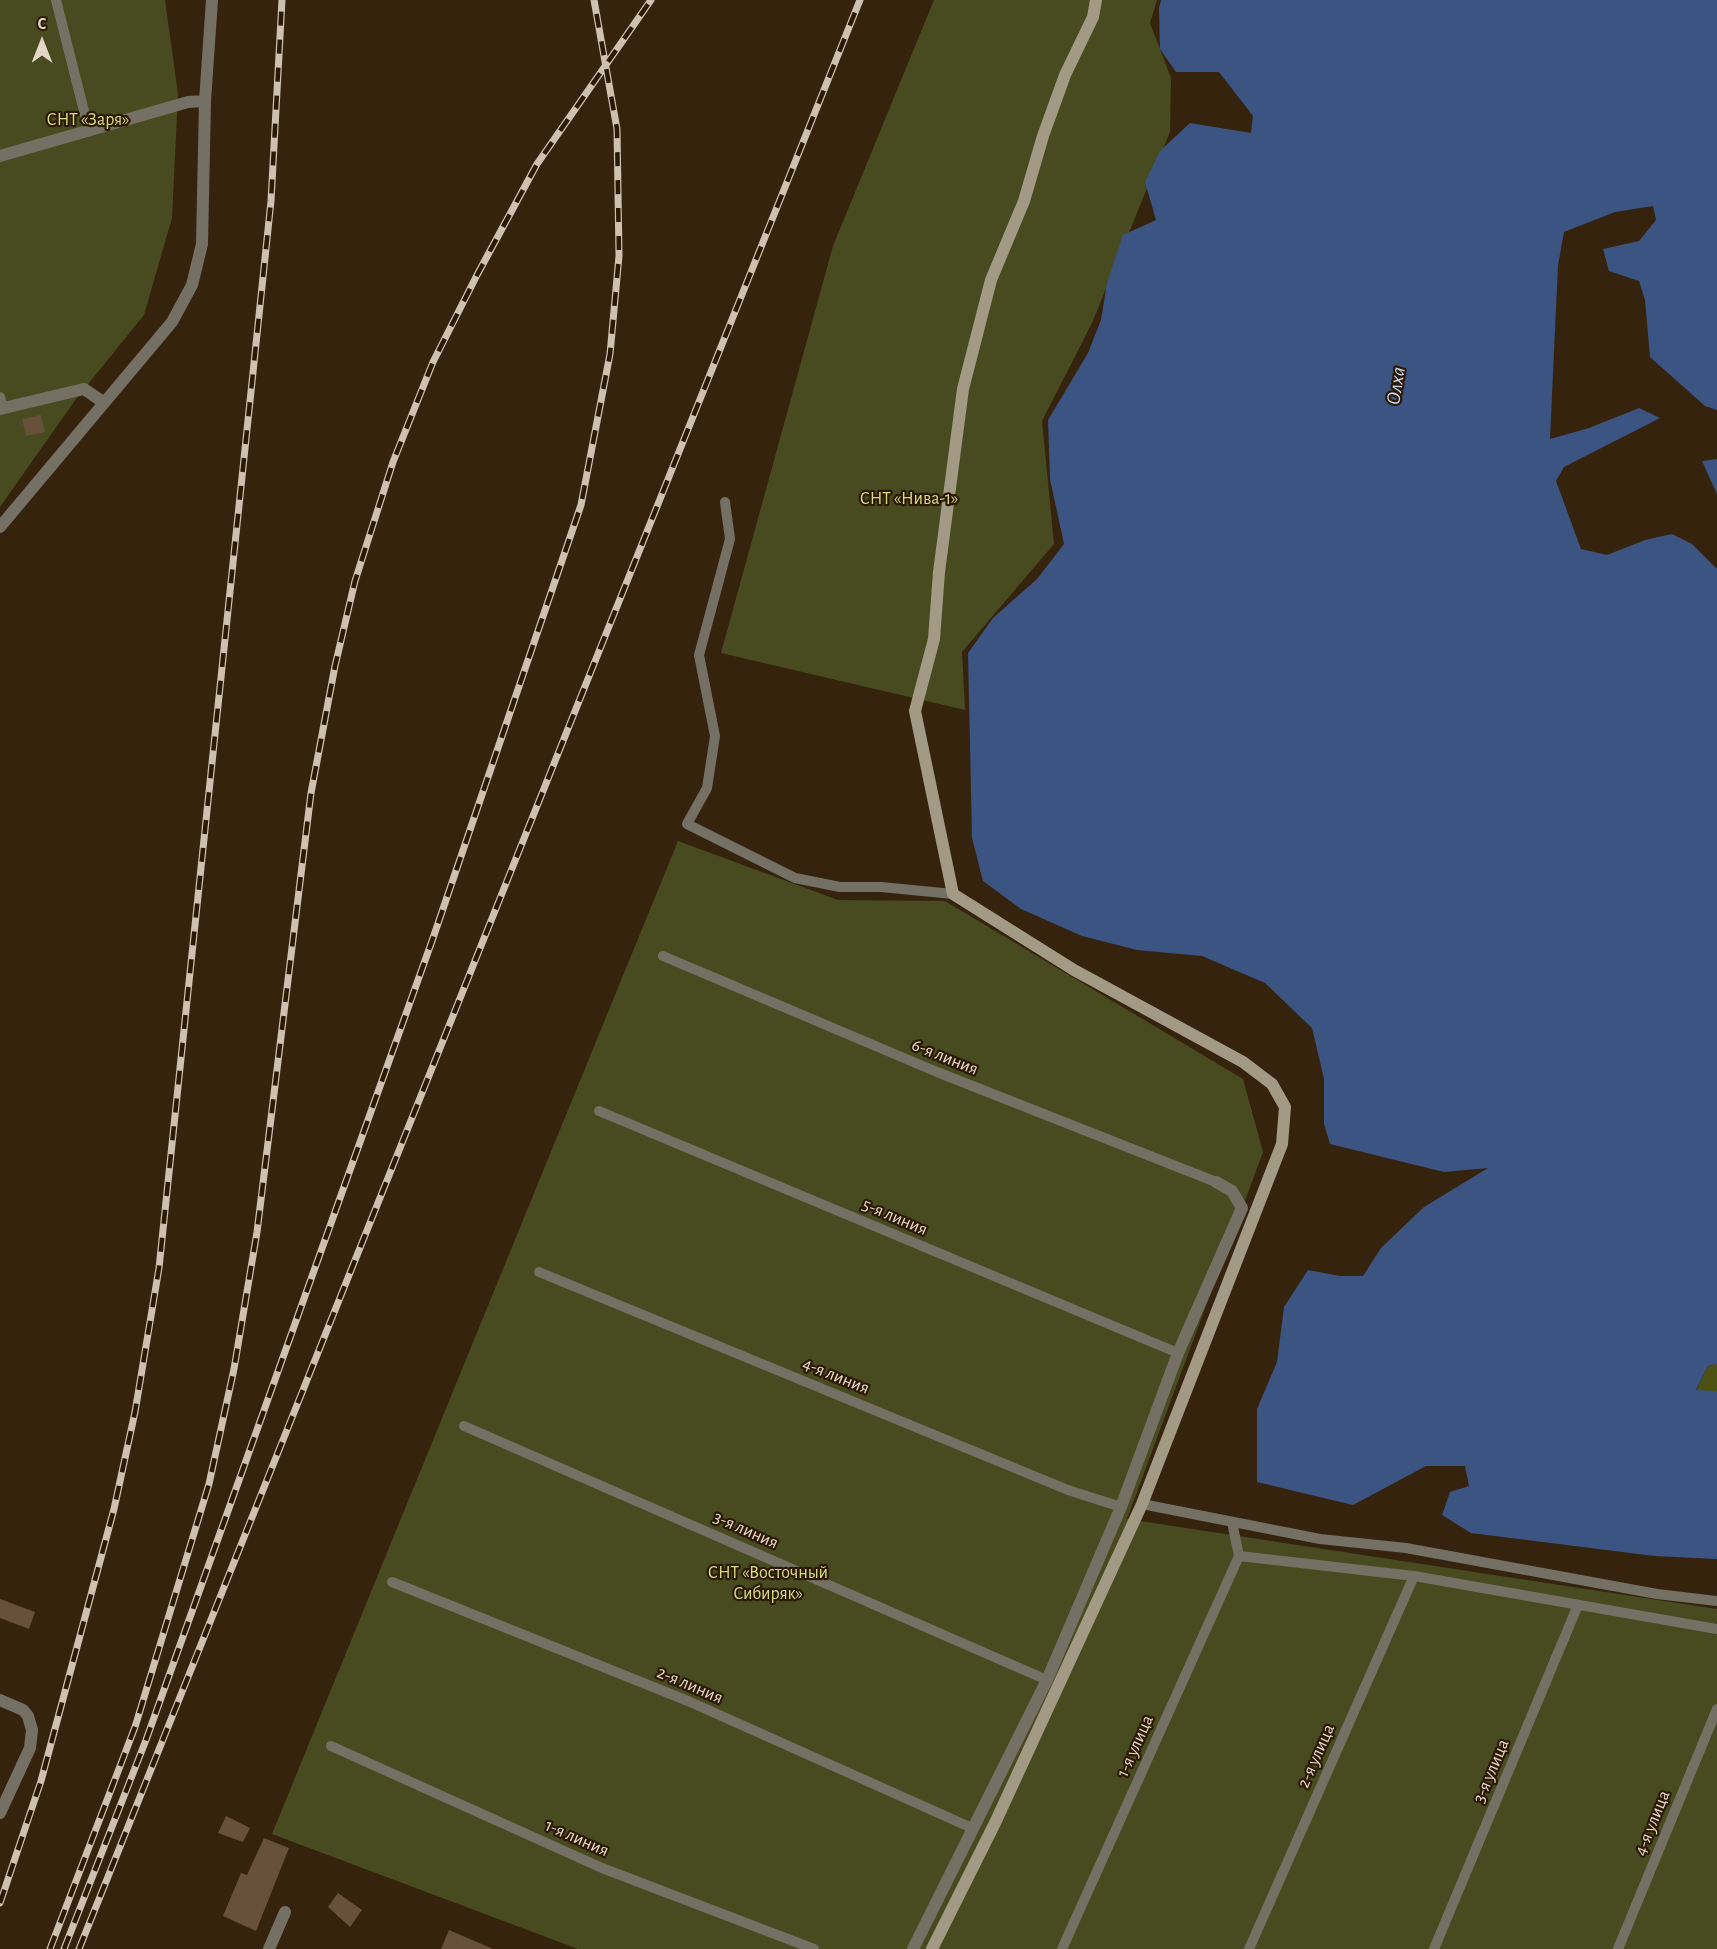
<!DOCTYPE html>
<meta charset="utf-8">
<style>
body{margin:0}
#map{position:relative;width:1717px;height:1949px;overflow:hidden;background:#36230d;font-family:"Alegreya Sans",sans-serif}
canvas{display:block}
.north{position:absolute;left:12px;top:12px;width:60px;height:60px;-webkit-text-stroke:4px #2c1904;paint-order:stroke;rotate:0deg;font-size:16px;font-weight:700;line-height:24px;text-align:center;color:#e4d7ca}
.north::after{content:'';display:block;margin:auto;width:21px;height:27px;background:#e4d7ca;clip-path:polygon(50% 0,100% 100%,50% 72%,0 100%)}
</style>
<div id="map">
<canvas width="1717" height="1949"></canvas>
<div class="north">С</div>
</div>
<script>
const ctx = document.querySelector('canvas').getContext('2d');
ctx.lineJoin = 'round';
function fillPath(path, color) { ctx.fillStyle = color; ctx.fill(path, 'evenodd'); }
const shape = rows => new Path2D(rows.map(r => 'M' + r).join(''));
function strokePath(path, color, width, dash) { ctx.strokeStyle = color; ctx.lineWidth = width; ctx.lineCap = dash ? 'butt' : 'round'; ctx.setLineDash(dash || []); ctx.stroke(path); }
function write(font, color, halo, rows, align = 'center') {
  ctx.font = font + ' "Alegreya Sans",sans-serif'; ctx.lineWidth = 4.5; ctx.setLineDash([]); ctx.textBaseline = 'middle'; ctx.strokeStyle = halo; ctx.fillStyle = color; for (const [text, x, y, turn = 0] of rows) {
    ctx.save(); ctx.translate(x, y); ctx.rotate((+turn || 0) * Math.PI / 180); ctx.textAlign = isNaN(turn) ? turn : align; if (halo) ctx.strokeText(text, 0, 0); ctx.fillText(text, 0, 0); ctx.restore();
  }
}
const green = shape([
 [0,0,165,0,178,94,172,218,144,315,76,399,0,507],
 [934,0,1157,0,1150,23,1171,78,1170,132,1092,323,1042,421,1054,544,962,652,965,710,721,653,833,246],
 [678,841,838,900,945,901,1243,1079,1263,1152,1127,1519,1717,1609,1717,1949,578,1949,272,1834]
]);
const forest = shape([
 [1717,1364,1717,1391,1696,1391,1708,1366]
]);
const water = shape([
 [1161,0,1717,0,1717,410,1705,406,1650,357,1645,300,1639,281,1609,271,1603,249,1639,241,1656,220,1653,206,1615,212,1564,232,1558,265,1550,439,1589,428,1639,408,1660,418,1564,467,1556,481,1581,549,1607,555,1645,540,1672,534,1692,544,1717,569,1717,1364,1708,1366,1696,1390,1717,1391,1717,1559,1654,1556,1471,1533,1442,1515,1450,1492,1469,1486,1465,1466,1426,1466,1353,1505,1257,1482,1257,1409,1277,1362,1284,1307,1308,1270,1340,1276,1363,1276,1381,1248,1424,1207,1488,1168,1444,1172,1330,1144,1324,1124,1324,1079,1312,1028,1265,983,1202,956,1137,950,1082,936,1021,909,983,881,972,838,968,653,993,618,1037,579,1064,544,1050,479,1048,420,1088,353,1101,320,1107,283,1123,235,1156,220,1145,182,1160,151,1190,123,1251,133,1253,116,1219,72,1176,72,1160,49,1159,8],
 [1717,459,1717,494,1702,461]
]);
const building = shape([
 [41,415,45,432,26,436,22,419],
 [0,1599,35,1612,29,1629,0,1618],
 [226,1816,250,1828,243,1842,218,1833],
 [264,1838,289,1848,256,1931,223,1916,241,1873,247,1875],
 [338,1893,362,1910,350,1927,328,1907],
 [449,1930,493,1949,441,1949]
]);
const lane = shape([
 [56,0,89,131],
 [0,397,3,408],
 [725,502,730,539,699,655,715,736,707,788,687,824,795,878,840,887,881,887,953,894],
 [663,956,937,1072,1216,1182],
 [599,1111,1178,1353],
 [539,1272,1068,1490,1121,1507],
 [464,1426,1047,1680],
 [1142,1504,1320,1539,1406,1548,1657,1594,1717,1601],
 [1232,1522,1239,1556,1414,1576,1717,1629],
 [392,1582,688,1701,972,1828],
 [331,1746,602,1868,814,1949],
 [1062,1949,1239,1556],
 [1249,1949,1414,1576],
 [1434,1949,1578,1605],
 [1618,1949,1717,1709]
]);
const street = shape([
 [0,156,188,102,205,101],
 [0,409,84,389,103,402],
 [0,527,172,322,192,285,202,244,205,101,212,0],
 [0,1700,23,1710,28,1716,32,1730,30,1748,0,1813],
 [269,1949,285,1912],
 [913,1949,1047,1680,1121,1507,1178,1353,1242,1208,1232,1191,1216,1182]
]);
const secondary = shape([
 [932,1949,995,1823,1142,1504,1282,1144,1285,1107,1272,1084,1243,1062,1074,970,953,894,915,711,934,639,939,572,963,389,991,280,1024,201,1043,136,1065,75,1093,17,1096,0]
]);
const rail = shape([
 [0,1903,41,1781,114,1509,135,1412,159,1268,271,201,282,0],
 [50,1949,135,1727,209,1484,234,1369,257,1232,311,793,335,666,355,581,393,462,433,362,477,275,537,164,651,0],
 [64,1949,146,1740,432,941,581,505,610,354,619,256,617,129,594,0],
 [79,1949,860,0]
]);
const parkNames = [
 ["СНТ «Заря»",88,120],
 ["СНТ «Нива-1»",909,499],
 ["СНТ «Восточный",768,1573],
 ["Сибиряк»",768,1594]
];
const streetNames = [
 ["6-я линия",945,1057,22],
 ["5-я линия",895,1217,23],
 ["4-я линия",836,1376,22],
 ["3-я линия",746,1530,24],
 ["2-я линия",690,1685,23],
 ["1-я улица",1135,1746,-66],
 ["2-я улица",1316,1756,-66],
 ["3-я улица",1491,1771,-67],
 ["4-я улица",1652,1823,-68],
 ["1-я линия",577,1838,24]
];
const waterNames = [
 ["Олха",1396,386,-81]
];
fillPath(green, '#484b20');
fillPath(forest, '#4d5111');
fillPath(water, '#3b5482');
fillPath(building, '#67513b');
strokePath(lane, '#757064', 10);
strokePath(street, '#757064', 12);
strokePath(secondary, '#a29a85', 12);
strokePath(rail, '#cec1b2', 7);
strokePath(rail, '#2c1904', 4.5, [14]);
write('18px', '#d6dd84', '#2c1904', parkNames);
write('18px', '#e4d7ca', '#2c1904', streetNames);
write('italic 20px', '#cbdbf9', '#2c1904', waterNames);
</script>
